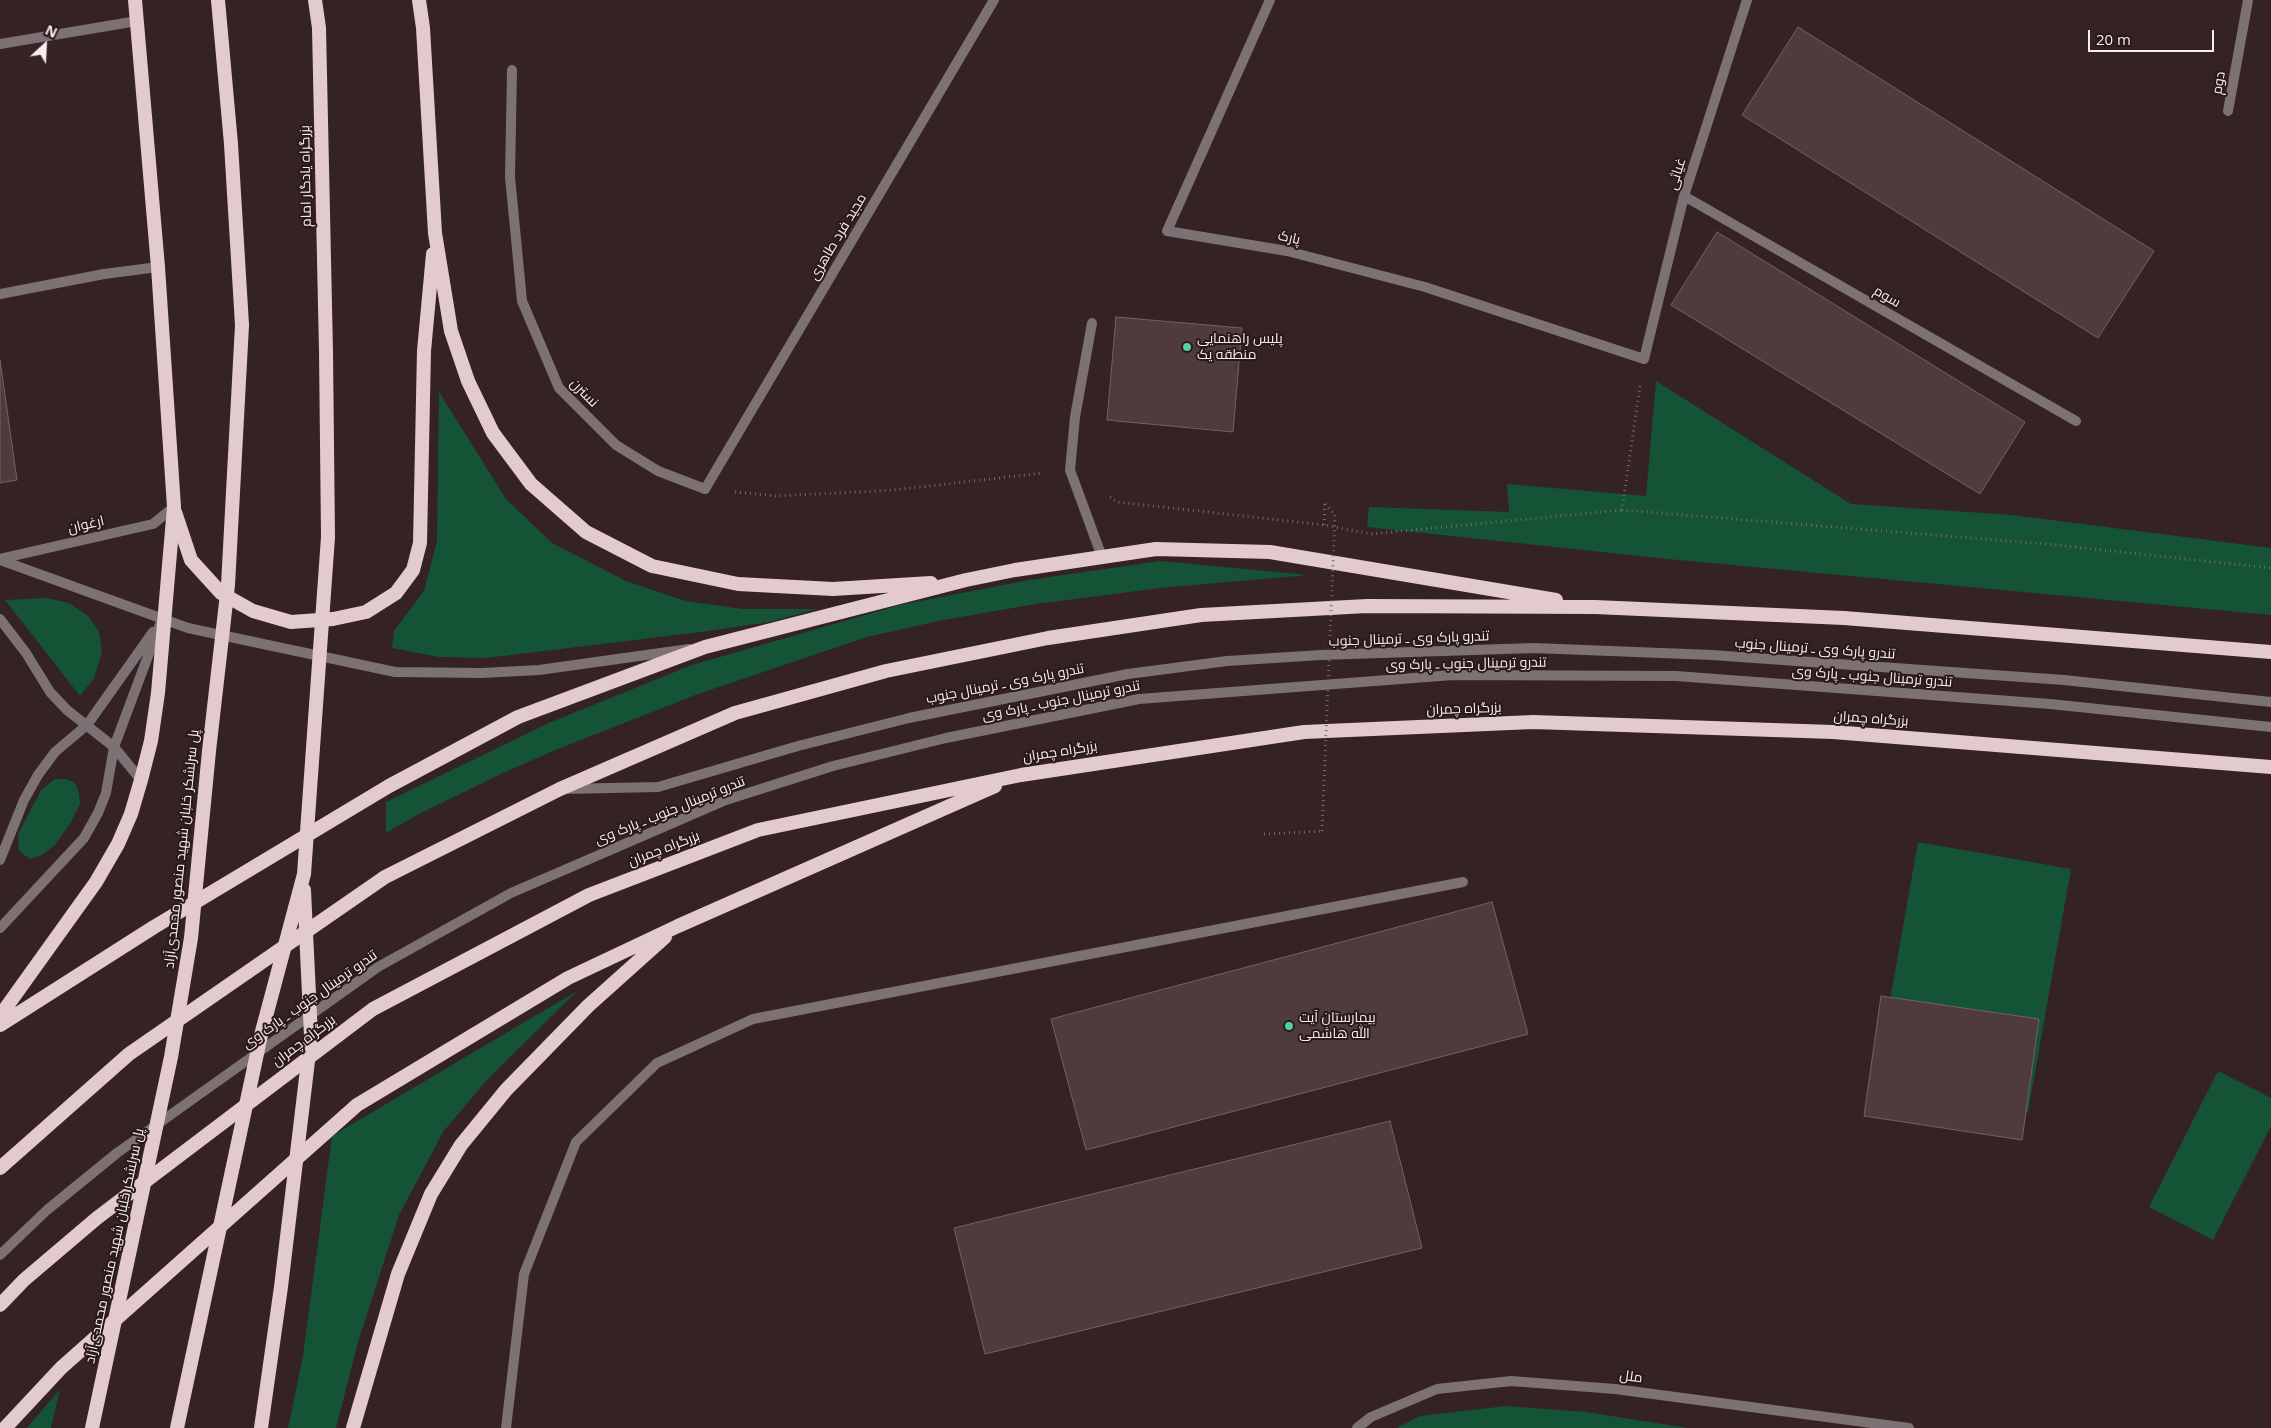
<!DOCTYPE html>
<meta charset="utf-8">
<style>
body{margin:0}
#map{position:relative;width:2271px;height:1428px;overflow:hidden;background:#342225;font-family:"Open Sans",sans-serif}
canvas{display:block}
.north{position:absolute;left:20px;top:20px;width:50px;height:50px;-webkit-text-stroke:4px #2a191b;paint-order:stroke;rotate:25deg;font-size:14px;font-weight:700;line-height:20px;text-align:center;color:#f9ecee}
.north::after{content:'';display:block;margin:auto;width:18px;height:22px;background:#f9ecee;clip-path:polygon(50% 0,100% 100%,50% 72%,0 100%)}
.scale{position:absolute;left:2088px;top:30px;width:126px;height:22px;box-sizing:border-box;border:2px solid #f9ecee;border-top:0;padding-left:6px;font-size:15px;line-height:18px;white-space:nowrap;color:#f9ecee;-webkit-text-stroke:4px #2a191b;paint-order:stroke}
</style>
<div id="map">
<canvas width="2271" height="1428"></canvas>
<div class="north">N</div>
<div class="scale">20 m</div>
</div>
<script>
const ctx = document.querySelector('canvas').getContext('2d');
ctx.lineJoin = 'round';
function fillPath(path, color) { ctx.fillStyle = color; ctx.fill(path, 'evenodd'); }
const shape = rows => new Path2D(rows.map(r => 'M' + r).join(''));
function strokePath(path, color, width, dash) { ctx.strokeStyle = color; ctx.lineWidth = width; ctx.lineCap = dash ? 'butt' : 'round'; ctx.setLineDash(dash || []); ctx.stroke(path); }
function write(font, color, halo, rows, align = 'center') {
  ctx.font = font + ' "Open Sans",Cairo,sans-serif'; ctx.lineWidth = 4; ctx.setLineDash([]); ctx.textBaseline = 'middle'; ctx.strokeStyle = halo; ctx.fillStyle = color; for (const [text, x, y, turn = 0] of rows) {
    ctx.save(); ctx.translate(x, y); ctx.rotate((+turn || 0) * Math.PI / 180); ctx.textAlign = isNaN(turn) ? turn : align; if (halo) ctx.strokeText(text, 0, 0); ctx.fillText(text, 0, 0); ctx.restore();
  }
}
const green = shape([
 [1656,381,1851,504,2012,515,2271,548,2271,615,1668,559,1367,527,1369,507,1509,512,1507,484,1646,496],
 [439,392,506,499,552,543,626,581,685,601,743,609,817,609,769,622,701,632,486,658,439,657,392,648,394,631,424,591,437,541],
 [1160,561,1308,575,1160,588,1036,604,943,620,867,637,698,694,558,749,507,771,419,814,386,833,386,802,551,722,692,665,900,605,1029,580],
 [46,598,69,603,88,616,99,632,102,652,94,678,80,696,5,600],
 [55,779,66,779,75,783,79,793,80,804,70,824,54,846,40,856,30,859,19,851,18,834,41,790],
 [1918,842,2071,869,2028,1112,1875,1085],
 [577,991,486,1081,443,1132,399,1215,358,1342,336,1428,288,1428,303,1356,332,1136],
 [2218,1071,2271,1098,2271,1126,2213,1240,2149,1207],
 [60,1389,51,1428,27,1428],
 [1506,1406,1586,1412,1688,1428,1397,1428,1420,1416]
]);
const building = shape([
 [1798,27,2154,251,2098,338,1742,115,1798,27],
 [1717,232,2025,422,1980,494,1671,305,1717,232],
 [1116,317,1242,328,1233,432,1107,420,1116,317],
 [0,360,17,480,0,483,0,360],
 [1492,902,1528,1034,1086,1150,1051,1019,1492,902],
 [1881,996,2039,1019,2022,1140,1864,1116,1881,996],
 [1390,1121,1422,1248,985,1354,954,1228,1390,1121]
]);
const path = shape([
 [1640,386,1622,510,2046,544,2271,568],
 [735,492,775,496,893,490,1043,473],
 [1110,497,1117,502,1324,525,1371,534,1622,510],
 [1325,504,1335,515],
 [1324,525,1325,503],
 [1264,834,1322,831]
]);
const service = shape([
 [0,44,137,21],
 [512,70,510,177,522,301,559,388,616,445,658,471,705,489],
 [0,294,104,274,158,267],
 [1092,323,1075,417,1070,470,1102,557],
 [0,560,188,628,395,672,482,673,539,670,689,649],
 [0,619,26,653,50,692,67,710,114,747,141,780],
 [564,789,658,787,798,746,909,718,1128,674,1227,661,1321,655,1534,648,1712,655,2064,680,2271,702],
 [0,860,24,800,38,775,55,752,87,725,153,632],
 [0,928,84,838,98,813,106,793,114,747,160,624],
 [0,1255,47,1210,117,1153,378,967,511,893,726,800,833,766,946,738,1139,699,1453,675,1676,676,2050,704,2271,727],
 [506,1428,524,1274,576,1142,657,1063,753,1019,1463,882],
 [1357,1428,1371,1417,1437,1389,1511,1381,1615,1389,1909,1428]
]);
const minor = shape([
 [1270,0,1167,231,1287,251,1425,287,1644,359,1684,196,1747,0],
 [2228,111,2248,0],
 [1684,196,2076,421],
 [705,489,994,0],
 [0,559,153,524,174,507]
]);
const trunk = shape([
 [218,0,231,144,242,325],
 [315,0,319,28,326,351],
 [419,0,423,28,435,233,451,331,468,381,493,433,531,484,586,532,652,566,738,584,833,589,931,583],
 [175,512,191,560,221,593,253,611,291,622,333,619,366,612,396,593,413,570,420,543,424,351,433,254],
 [0,1016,96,882,118,844,131,814,141,780,151,741,158,693,174,507,158,267,135,0],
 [0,1025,154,927,389,786,518,717,705,647,966,580,1015,570,1156,549,1270,552,1556,600],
 [0,1168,129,1054,385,877,560,789,735,713,886,671,1048,638,1201,615,1367,606,1595,607,1844,618,2271,652],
 [0,1305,24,1280,97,1218,373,1009,589,895,758,830,1021,775,1304,732,1533,722,1833,732,2271,767],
 [5,1428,61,1368,357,1105,568,978,678,926,995,786],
 [353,1428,398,1274,431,1194,461,1145,506,1090,588,1006,665,937]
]);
const pathBridge = shape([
 [1322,831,1335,515]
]);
const trunkBridge = shape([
 [92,1428,171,1057,191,938,209,751,228,585,242,325],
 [177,1428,261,1035,304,874,328,537,326,351],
 [261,1428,281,1287,311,1036,304,890]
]);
const markers = [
 [1187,347,5,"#52d397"],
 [1289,1026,5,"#52d397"]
];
const streetNames = [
 ["دوم",2219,83,-80],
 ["غیاثی",1677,174,-73],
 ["بزرگراه یادگار امام",306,176,-91],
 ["مجید فرد طاهری",838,237,-59],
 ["پارک",1289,238,12],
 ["سوم",1887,297,30],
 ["نسترن",584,393,46],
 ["ارغوان",86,525,-13],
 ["تندرو پارک وی ـ ترمینال جنوب",1409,639,-2],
 ["تندرو پارک وی ـ ترمینال جنوب",1815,649,4],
 ["تندرو ترمینال جنوب ـ پارک وی",1466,664,-1],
 ["تندرو ترمینال جنوب ـ پارک وی",1872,677,4],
 ["تندرو پارک وی ـ ترمینال جنوب",1005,684,-11],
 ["تندرو ترمینال جنوب ـ پارک وی",1061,701,-11],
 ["بزرگراه چمران",1464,709,-2],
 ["بزرگراه چمران",1871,719,4],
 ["بزرگراه چمران",1060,752,-9],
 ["تندرو ترمینال جنوب ـ پارک وی",670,811,-22],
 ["پل سرلشکر خلبان شهید منصور محمدی‌آزاد",182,849,-84],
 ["بزرگراه چمران",664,849,-21],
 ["تندرو ترمینال جنوب ـ پارک وی",310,1000,-35],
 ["بزرگراه چمران",304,1041,-37],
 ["پل سرلشکر خلبان شهید منصور محمدی‌آزاد",115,1246,-78],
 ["ملل",1631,1377,8]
];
const poiNames = [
 ["پلیس راهنمایی",1197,339],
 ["منطقه یک",1197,355],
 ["بیمارستان آیت",1299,1018],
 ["الله هاشمی",1299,1034]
];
fillPath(green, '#155337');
fillPath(building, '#4f3b3e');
strokePath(building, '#766063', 1);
strokePath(path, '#77676a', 3, [1, 4]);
strokePath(service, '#7c7173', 10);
strokePath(minor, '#7c7173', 10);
strokePath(trunk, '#e2cace', 14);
strokePath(pathBridge, '#77676a', 3, [1, 4]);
strokePath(trunkBridge, '#e2cace', 14);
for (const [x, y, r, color] of markers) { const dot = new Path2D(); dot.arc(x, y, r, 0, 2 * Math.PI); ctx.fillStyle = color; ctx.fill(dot); strokePath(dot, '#2a191b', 2); }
write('14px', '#f9ecee', '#2a191b', streetNames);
write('14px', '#f9ecee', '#2a191b', poiNames, 'left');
</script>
